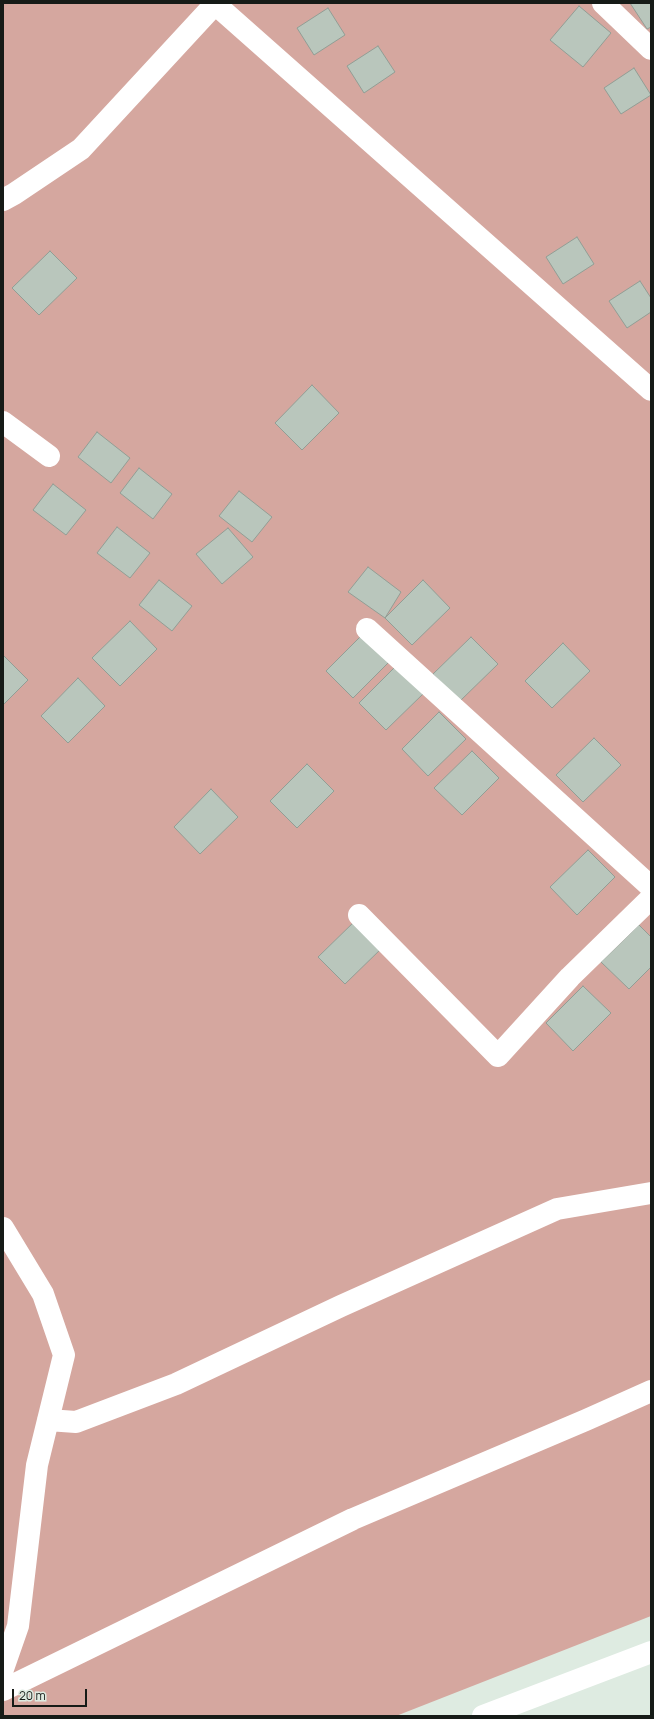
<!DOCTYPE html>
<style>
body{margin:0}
#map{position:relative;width:654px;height:1719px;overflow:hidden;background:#deebe1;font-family:Manrope,sans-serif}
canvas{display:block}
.frame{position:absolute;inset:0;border:4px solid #161b17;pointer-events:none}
.scale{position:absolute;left:12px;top:1689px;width:75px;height:18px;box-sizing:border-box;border:2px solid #161b17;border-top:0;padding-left:5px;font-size:12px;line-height:14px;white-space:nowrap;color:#161b17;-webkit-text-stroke:3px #deebe1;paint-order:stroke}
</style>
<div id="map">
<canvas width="654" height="1719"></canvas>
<div class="frame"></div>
<div class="scale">20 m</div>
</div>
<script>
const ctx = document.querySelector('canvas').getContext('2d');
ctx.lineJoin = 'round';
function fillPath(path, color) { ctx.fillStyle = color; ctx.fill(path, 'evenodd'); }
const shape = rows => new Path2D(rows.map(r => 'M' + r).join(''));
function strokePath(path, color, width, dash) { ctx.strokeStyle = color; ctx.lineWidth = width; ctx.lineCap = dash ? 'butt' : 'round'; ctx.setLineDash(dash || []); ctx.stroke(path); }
const green = shape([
 [3,3,651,3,651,1616,396,1716,3,1716]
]);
const building = shape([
 [630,3,651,3,651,27,647,29,630,3],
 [579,6,611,33,583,67,550,40,579,6],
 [328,8,345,35,314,55,297,28,328,8],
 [378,46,395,72,364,93,347,66,378,46],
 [634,68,651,95,621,114,604,88,634,68],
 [577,237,594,264,563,284,546,257,577,237],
 [50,251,77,278,39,315,12,288,50,251],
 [640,281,651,298,651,312,627,328,609,301,640,281],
 [312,385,339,413,302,450,275,423,312,385],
 [97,432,130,458,111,483,78,457,97,432],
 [139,468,172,494,153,519,120,493,139,468],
 [53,484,86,510,66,535,33,510,53,484],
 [239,491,272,517,252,542,219,516,239,491],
 [117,527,150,553,130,578,97,553,117,527],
 [228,528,253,557,222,584,196,554,228,528],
 [368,567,401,592,385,618,348,592,368,567],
 [159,580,192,606,172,631,139,605,159,580],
 [423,580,450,608,412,645,385,618,423,580],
 [130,621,157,649,120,686,92,658,130,621],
 [363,634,390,661,353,698,326,671,363,634],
 [471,637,498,664,460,701,433,674,471,637],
 [563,643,590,671,552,708,525,681,563,643],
 [3,655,28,680,3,705,3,655],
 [397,665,424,693,386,730,359,703,397,665],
 [78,678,105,706,68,743,41,716,78,678],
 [439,712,466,739,428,776,402,749,439,712],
 [594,738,621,765,583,802,556,775,594,738],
 [472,751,499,778,462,815,434,788,472,751],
 [307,764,334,791,297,828,270,801,307,764],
 [211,789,238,817,200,854,174,827,211,789],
 [588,850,615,877,577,915,550,887,588,850],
 [356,920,383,947,345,984,318,957,356,920],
 [639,925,651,937,651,967,629,989,601,962,639,925],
 [583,986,611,1013,573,1051,546,1023,583,986]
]);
const minor = shape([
 [214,3,651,390],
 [603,3,651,49],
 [3,200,14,194,81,149,215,4],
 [3,422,49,456],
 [367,629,651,887],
 [359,915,498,1056,570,977,651,898],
 [3,1228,43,1294,64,1355,37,1465,18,1626,3,1669],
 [48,1420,76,1422,176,1384,341,1306,557,1209,651,1193],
 [3,1690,353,1519,586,1420,651,1391],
 [483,1716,651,1652]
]);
fillPath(green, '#d5a79f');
fillPath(building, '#b9c6bc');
strokePath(building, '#929e95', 1);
strokePath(minor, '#fff', 22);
</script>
